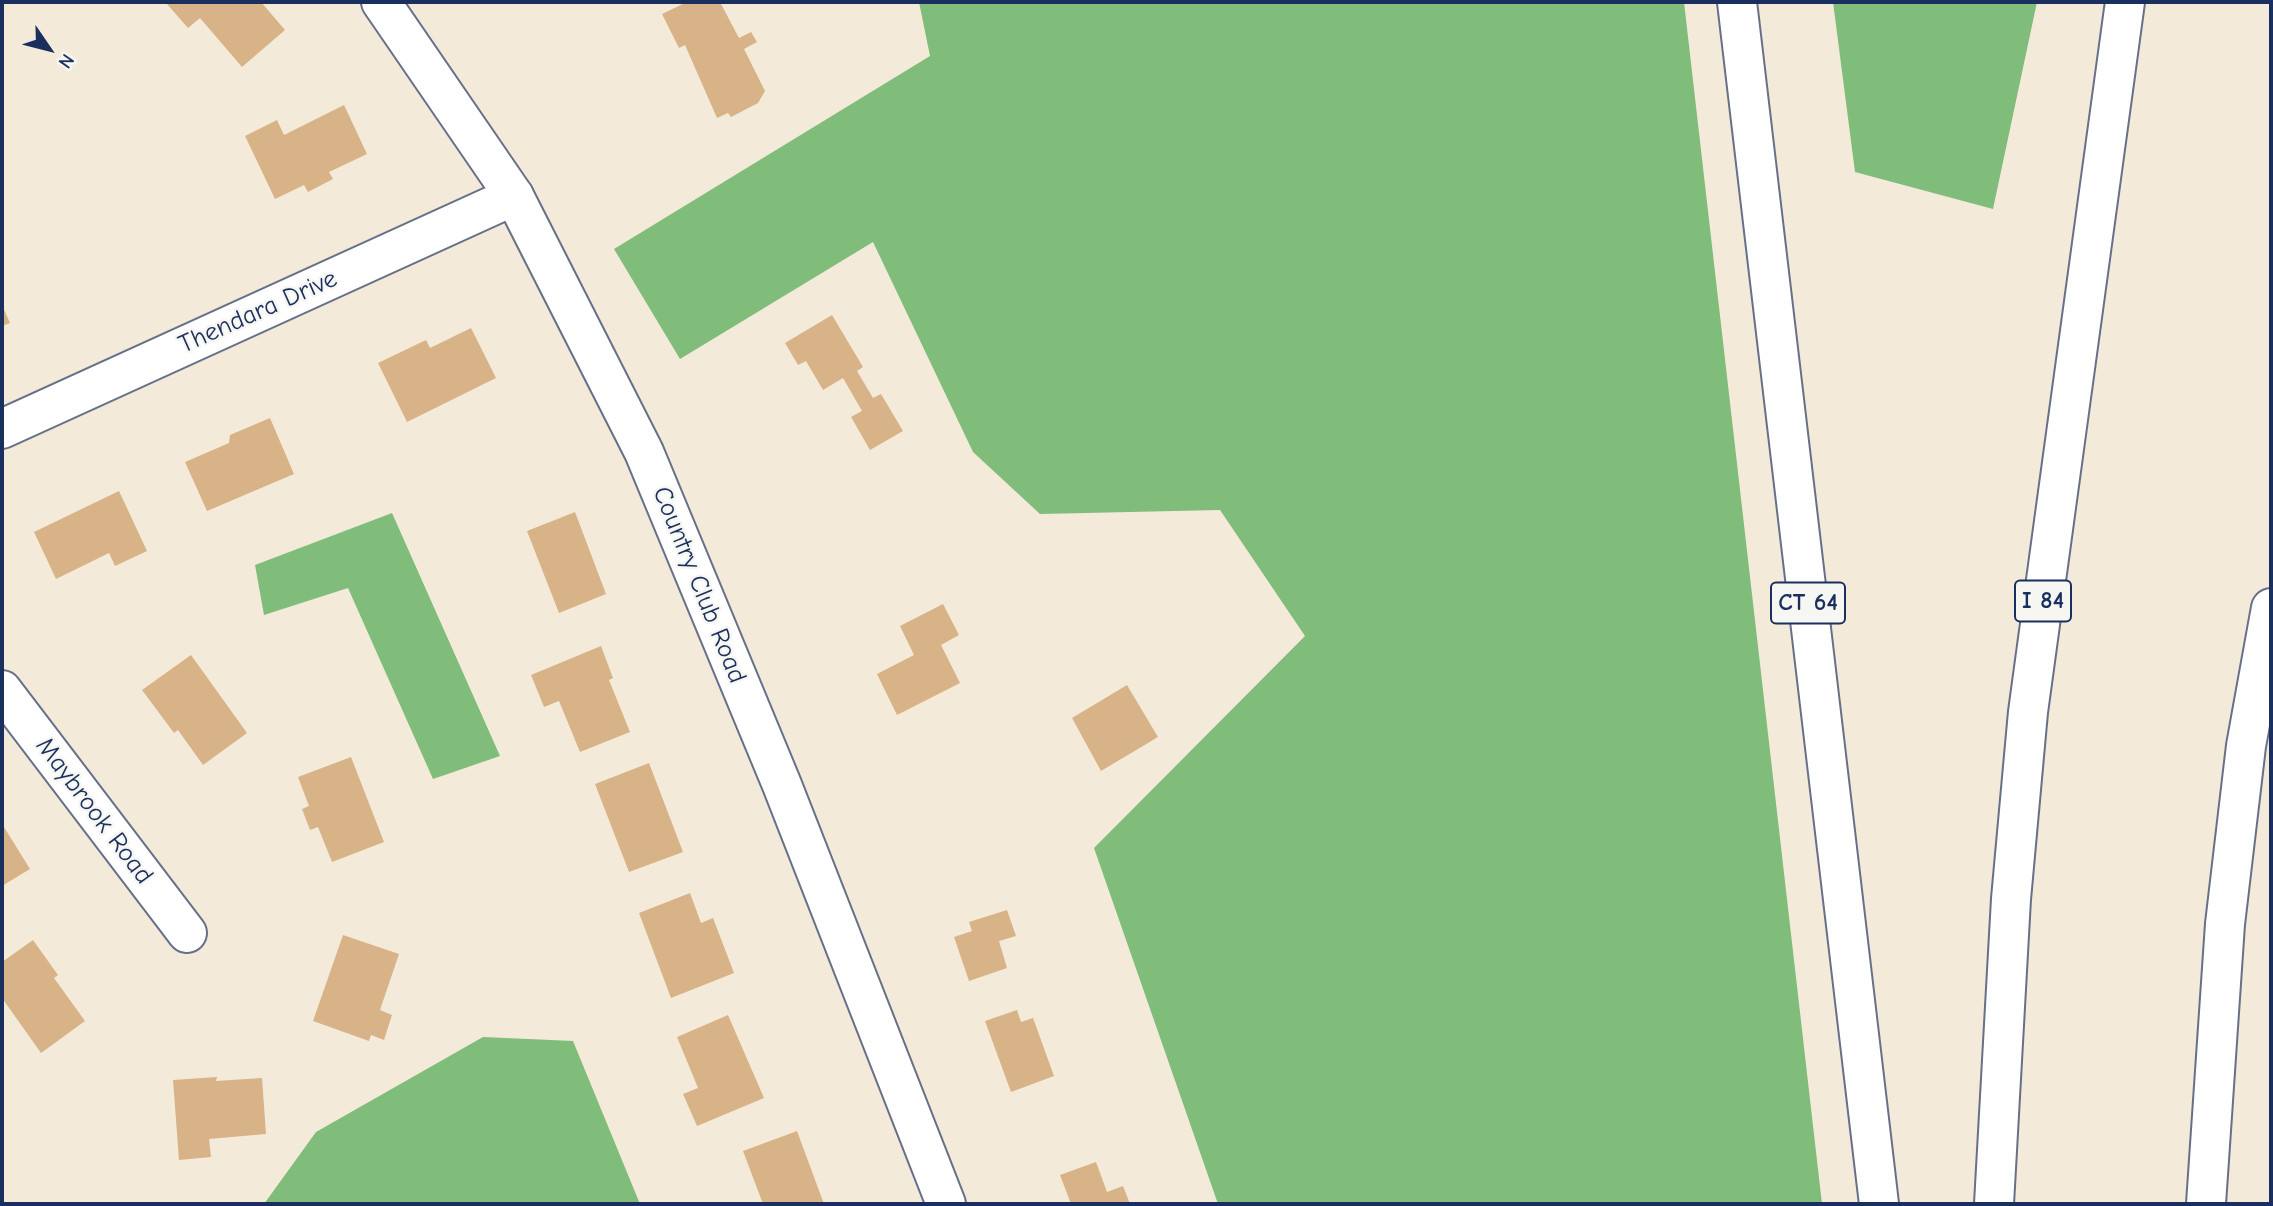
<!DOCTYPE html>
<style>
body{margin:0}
#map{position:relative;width:2273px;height:1206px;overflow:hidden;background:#f4ead9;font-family:"Comic Neue",sans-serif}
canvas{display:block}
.frame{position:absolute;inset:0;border:4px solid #1b2f5e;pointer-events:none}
.north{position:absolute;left:14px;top:14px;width:70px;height:70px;-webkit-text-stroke:5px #f6f6f2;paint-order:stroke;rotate:125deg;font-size:19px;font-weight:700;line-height:28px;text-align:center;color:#1b2f5e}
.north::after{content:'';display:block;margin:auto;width:24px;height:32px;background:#1b2f5e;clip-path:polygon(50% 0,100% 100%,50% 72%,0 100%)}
</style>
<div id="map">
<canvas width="2273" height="1206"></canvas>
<div class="frame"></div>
<div class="north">N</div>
</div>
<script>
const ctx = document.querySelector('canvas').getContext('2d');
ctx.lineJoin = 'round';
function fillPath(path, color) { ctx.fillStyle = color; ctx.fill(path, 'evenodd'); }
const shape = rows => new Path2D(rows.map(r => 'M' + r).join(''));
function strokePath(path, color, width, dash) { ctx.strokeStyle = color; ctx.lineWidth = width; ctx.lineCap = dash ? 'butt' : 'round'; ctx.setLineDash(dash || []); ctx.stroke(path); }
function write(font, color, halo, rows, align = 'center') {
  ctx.font = font + ' "Comic Neue",sans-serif'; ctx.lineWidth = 5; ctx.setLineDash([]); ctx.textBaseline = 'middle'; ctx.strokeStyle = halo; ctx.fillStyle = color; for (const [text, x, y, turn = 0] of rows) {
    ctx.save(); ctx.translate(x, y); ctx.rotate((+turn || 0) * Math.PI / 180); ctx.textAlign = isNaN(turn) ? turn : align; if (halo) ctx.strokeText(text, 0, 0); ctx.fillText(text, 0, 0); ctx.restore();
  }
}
const forest = shape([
 [919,2,1684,2,1822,1204,1218,1204,1094,848,1305,636,1220,510,1040,514,973,452,873,242,680,359,614,249,930,56],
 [1833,2,2037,2,1993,209,1855,172],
 [392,513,500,756,433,779,348,588,264,615,255,565],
 [483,1037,573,1041,640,1204,264,1204,316,1132]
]);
const building = shape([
 [170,2,261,2,285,30,242,67,200,18,188,28,167,4],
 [687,2,720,2,739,38,751,32,757,42,744,49,765,91,758,103,731,117,728,113,717,118,685,45,679,48,662,14],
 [344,105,367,154,329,172,333,179,308,192,304,185,275,199,245,136,277,120,284,135],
 [2,305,10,323,2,326],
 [832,315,863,367,857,371,873,398,881,394,903,431,870,450,851,417,862,411,843,378,823,390,806,361,798,365,785,343],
 [471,328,496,378,407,422,378,363,426,340,430,348],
 [270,418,294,474,207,511,185,462,229,443,230,435],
 [119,491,147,551,115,566,109,553,56,579,34,532],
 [575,512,606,594,559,613,527,531],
 [943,604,959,635,941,645,960,683,897,715,877,674,914,655,900,626],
 [601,646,613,678,609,680,630,732,580,752,559,701,544,707,531,675],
 [191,655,247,733,203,765,178,730,174,733,142,690],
 [1127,685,1158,737,1101,771,1072,718],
 [351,757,384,842,332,862,318,827,310,830,302,809,309,806,298,777],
 [649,763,683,852,629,872,595,784],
 [4,827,30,869,2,886,2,828],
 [690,893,701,923,713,918,734,973,671,998,639,913],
 [1007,910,1016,936,999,941,1007,968,969,981,954,937,972,931,969,922],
 [343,935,399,954,380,1010,392,1015,384,1040,371,1035,369,1041,313,1021],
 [33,940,58,975,54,978,85,1021,41,1053,2,998,2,962],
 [1017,1010,1021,1022,1033,1018,1054,1076,1011,1092,985,1021],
 [728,1015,764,1098,697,1126,683,1094,698,1088,677,1037],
 [217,1077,216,1081,262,1078,266,1134,209,1139,211,1157,179,1160,173,1080],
 [797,1131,824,1204,763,1204,743,1151],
 [1096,1162,1107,1192,1123,1186,1130,1204,1071,1204,1060,1175]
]);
const street = shape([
 [2,429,514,196],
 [2,690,187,933]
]);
const secondary = shape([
 [381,2,514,196,644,452,782,785,946,1204]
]);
const highway = shape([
 [1737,2,1879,1204],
 [1994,1204,2011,899,2028,712,2125,2],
 [2206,1204,2225,924,2246,746,2271,608]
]);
const shields = [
 [2043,601,56],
 [1808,603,74]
];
const shieldNames = [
 ["I 84",2043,601],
 ["CT 64",1808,603]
];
const streetNames = [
 ["Thendara Drive",258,312,-24],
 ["Country Club Road",699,585,68],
 ["Maybrook Road",94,811,53]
];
fillPath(forest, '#80bc7a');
fillPath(building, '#d8b387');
strokePath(street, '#677089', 42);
strokePath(secondary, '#677089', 42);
strokePath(highway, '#677089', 42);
strokePath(street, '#fff', 38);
strokePath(secondary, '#fff', 38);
strokePath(highway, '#fff', 38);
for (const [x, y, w] of shields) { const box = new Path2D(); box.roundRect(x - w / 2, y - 20.5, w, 41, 5); ctx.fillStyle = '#f6f6f2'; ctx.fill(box); strokePath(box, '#1b2f5e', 2); }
write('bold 24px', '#1b2f5e', null, shieldNames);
write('26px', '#1b2f5e', '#f6f6f2', streetNames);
</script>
